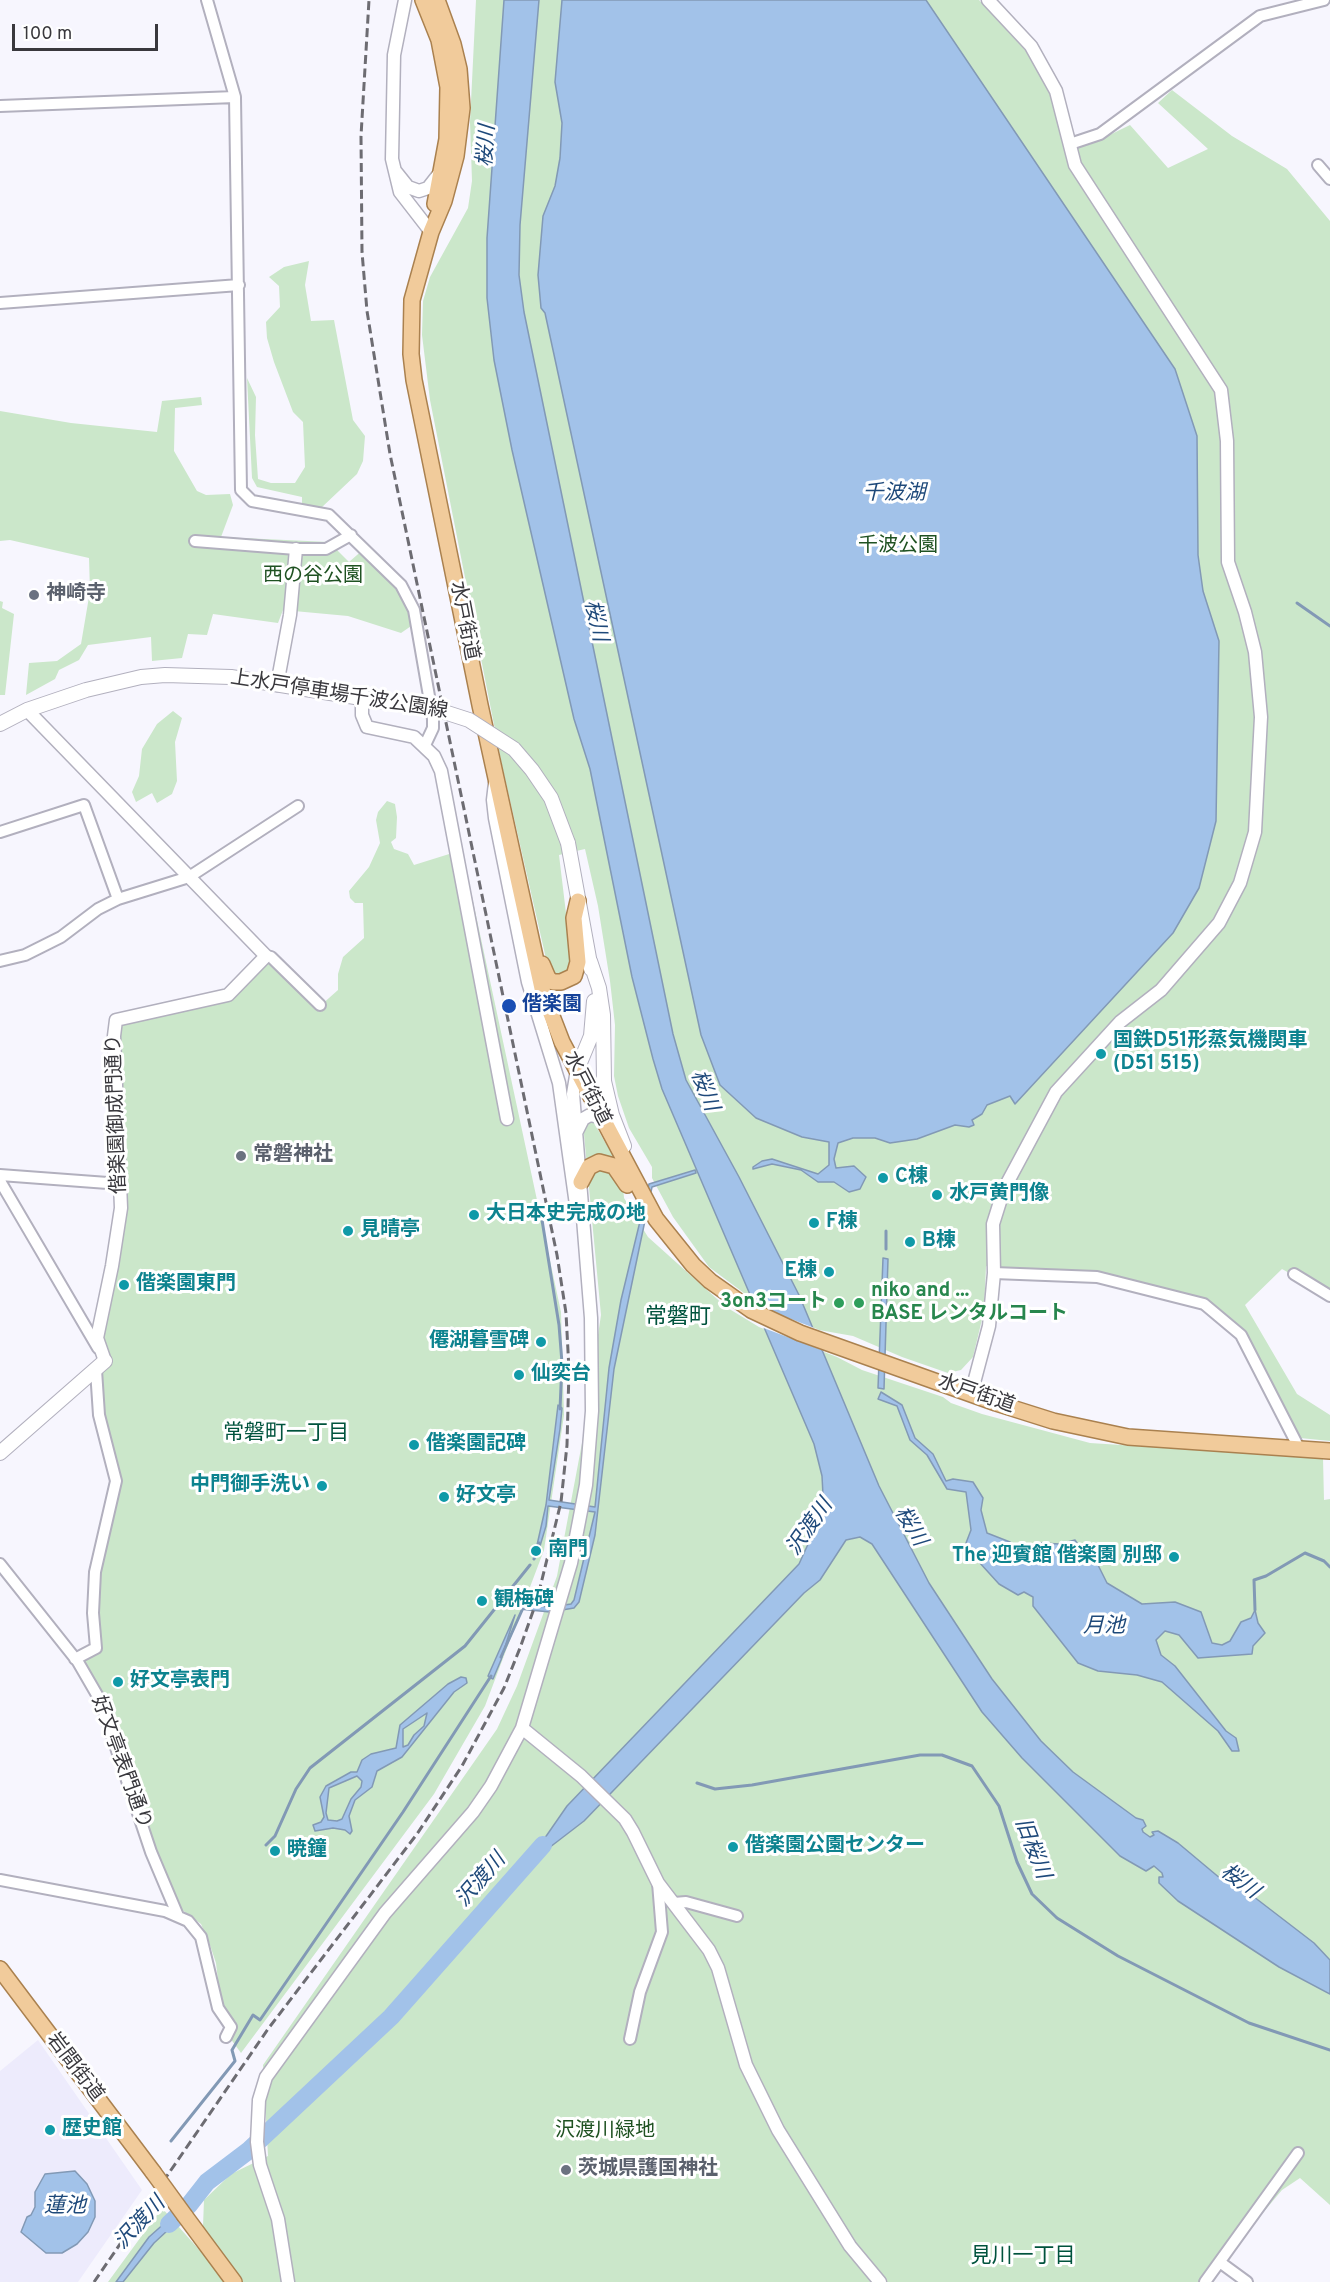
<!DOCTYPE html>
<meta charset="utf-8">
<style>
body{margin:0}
#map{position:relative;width:1330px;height:2282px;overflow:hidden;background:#f7f6fe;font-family:Overpass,sans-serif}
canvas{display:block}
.scale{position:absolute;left:12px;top:24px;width:146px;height:27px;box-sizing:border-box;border:3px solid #39383d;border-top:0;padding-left:8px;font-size:18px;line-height:21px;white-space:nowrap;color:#39383d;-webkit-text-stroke:4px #fff;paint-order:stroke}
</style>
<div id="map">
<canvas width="1330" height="2282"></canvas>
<div class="scale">100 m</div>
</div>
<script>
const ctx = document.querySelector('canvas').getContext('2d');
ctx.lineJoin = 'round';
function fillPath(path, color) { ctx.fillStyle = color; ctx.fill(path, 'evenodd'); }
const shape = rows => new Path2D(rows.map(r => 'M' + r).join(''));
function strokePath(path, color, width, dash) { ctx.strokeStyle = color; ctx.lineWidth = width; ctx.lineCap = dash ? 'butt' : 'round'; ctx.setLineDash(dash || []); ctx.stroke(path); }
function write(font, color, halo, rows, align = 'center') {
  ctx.font = font + ' Overpass,"Noto Sans JP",sans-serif'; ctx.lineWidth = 6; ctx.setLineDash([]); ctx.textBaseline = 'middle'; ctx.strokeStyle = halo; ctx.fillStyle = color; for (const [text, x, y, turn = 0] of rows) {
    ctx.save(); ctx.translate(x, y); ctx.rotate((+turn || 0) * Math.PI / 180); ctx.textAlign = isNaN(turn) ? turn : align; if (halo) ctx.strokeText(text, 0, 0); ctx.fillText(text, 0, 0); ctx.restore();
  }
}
const built = shape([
 [38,2040,142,2190,78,2282,0,2282,0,2071]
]);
const green = shape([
 [476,0,979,0,1027,52,1039,73,1051,95,1067,149,1091,144,1130,125,1168,168,1208,149,1158,103,1172,90,1232,136,1287,169,1330,221,1330,1296,1282,1269,1245,1305,1297,1394,1330,1415,1330,1441,1300,1438,1241,1335,1204,1304,1097,1277,1000,1270,986,1266,984,1311,973,1357,961,1370,948,1373,902,1357,853,1336,819,1330,795,1322,760,1305,709,1267,673,1217,652,1178,652,1167,629,1128,618,1096,614,1076,615,1025,610,981,598,906,585,849,559,855,572,963,566,974,561,975,551,971,547,963,502,765,430,400,422,335,423,301,430,277,468,208,472,181,470,122],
 [309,261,305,285,311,321,334,320,353,420,365,436,363,461,357,474,321,508,302,506,302,497,257,487,252,478,247,378,256,397,255,435,258,479,271,483,295,483,305,467,303,422,293,412,274,362,267,338,266,322,280,307,279,286,269,277,284,267],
 [201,397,202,405,175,408,174,451,197,491,206,495,230,494,233,505,221,537,329,542,349,562,365,548,401,585,417,622,401,633,348,616,283,610,278,623,213,614,207,635,188,634,182,658,152,661,151,637,88,645,79,660,59,670,55,679,26,695,29,663,57,661,81,644,90,591,89,558,10,540,0,541,0,411,71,423,157,432,162,401],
 [0,601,3,602,2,608,14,614,5,695,0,695],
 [173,711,182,718,175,742,177,781,172,794,157,803,152,793,136,802,132,792,139,776,142,749,157,724],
 [387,801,395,804,397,817,396,838,391,842,394,849,408,854,414,865,462,850,561,1312,564,1415,544,1550,485,1706,434,1794,241,2053,230,2038,236,2022,221,2007,216,1963,209,1942,201,1924,181,1909,171,1892,85,1667,86,1653,101,1649,97,1625,102,1553,106,1533,117,1505,120,1484,103,1414,101,1373,109,1363,109,1353,100,1339,127,1206,118,1042,121,1022,229,996,266,958,320,1006,338,990,338,974,343,957,364,938,363,903,355,903,350,898,349,891,369,867,380,843,376,820,378,812],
 [593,1121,622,1172,624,1198,648,1237,726,1307,759,1327,837,1357,862,1370,943,1397,951,1403,982,1414,1090,1443,1323,1458,1324,1500,1330,1499,1330,2205,1300,2178,1282,2190,1205,2282,108,2282,162,2208,202,2253,204,2200,231,2174,268,2156,263,2065,497,1729,517,1686,557,1576,582,1443,601,1315,583,1124]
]);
const water = shape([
 [504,0,539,0,520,225,519,275,524,312,673,1034,686,1080,739,1177,799,1295,879,1486,929,1583,992,1679,1041,1741,1073,1772,1136,1818,1143,1820,1146,1826,1142,1829,1143,1832,1150,1837,1154,1835,1152,1832,1158,1831,1178,1843,1221,1879,1245,1890,1314,1943,1330,1960,1330,1994,1279,1967,1178,1901,1159,1883,1159,1877,1163,1877,1162,1873,1154,1866,1146,1871,1120,1856,1022,1758,982,1712,872,1544,860,1537,846,1540,820,1580,804,1593,584,1821,528,1864,524,1861,540,1845,567,1806,799,1564,819,1520,823,1495,822,1476,814,1444,662,1089,653,1059,632,977,590,769,574,719,512,450,494,360,487,298,487,238,504,0],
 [562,0,926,0,1175,369,1197,436,1198,555,1203,591,1219,641,1216,821,1199,888,1173,933,1015,1104,1010,1096,987,1105,982,1114,972,1120,974,1125,969,1127,955,1125,917,1139,890,1143,875,1138,853,1138,838,1143,834,1159,836,1168,854,1166,866,1177,860,1189,849,1192,834,1182,818,1182,801,1170,772,1164,753,1169,753,1167,762,1161,772,1159,818,1174,829,1165,829,1142,802,1137,756,1118,720,1085,701,1035,545,313,541,308,538,275,543,216,555,186,560,158,562,123,555,82,562,0],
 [695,1170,696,1173,652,1187,614,1369,595,1535,579,1602,574,1608,550,1612,519,1609,525,1605,551,1607,571,1604,574,1600,595,1512,548,1506,546,1526,540,1546,537,1545,546,1505,558,1405,562,1408,560,1429,549,1500,595,1507,609,1368,621,1300,649,1184,695,1170],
 [883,1258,888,1259,884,1389,878,1388,883,1258],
 [881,1392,902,1405,915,1438,933,1454,946,1481,953,1479,973,1482,983,1498,981,1510,987,1533,1010,1542,1017,1551,1041,1543,1060,1544,1075,1540,1081,1549,1090,1549,1107,1583,1142,1604,1175,1602,1201,1612,1212,1643,1222,1645,1230,1641,1241,1622,1251,1618,1255,1610,1258,1623,1265,1633,1253,1646,1252,1654,1198,1658,1179,1635,1165,1631,1156,1640,1161,1655,1175,1666,1226,1731,1236,1738,1239,1751,1232,1751,1218,1731,1162,1682,1137,1675,1098,1671,1078,1663,1033,1606,1033,1597,1024,1592,1018,1595,999,1584,969,1551,966,1543,971,1530,966,1492,947,1489,927,1455,910,1440,897,1406,878,1399,881,1392],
 [515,1615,501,1660,493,1679,488,1676,515,1615],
 [461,1677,466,1678,467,1683,454,1692,402,1757,377,1771,372,1787,355,1800,349,1816,352,1831,350,1834,345,1830,333,1828,315,1831,313,1825,321,1822,324,1817,320,1797,326,1786,351,1772,357,1772,362,1760,371,1754,396,1748,400,1725,448,1684,461,1677],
 [427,1713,424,1726,414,1735,408,1745,403,1747,403,1729,427,1713],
 [357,1776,362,1781,361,1787,351,1799,342,1819,337,1821,328,1820,326,1813,329,1788,357,1776],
 [75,2171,87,2184,95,2201,95,2217,88,2232,77,2244,62,2253,46,2253,21,2232,27,2217,31,2215,35,2207,35,2192,45,2174,75,2171],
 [176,2213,181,2218,154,2243,123,2282,116,2282,149,2237,176,2213]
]);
const pier = shape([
 [750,1299,773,1312,817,1329,827,1352,761,1327]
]);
const stream = shape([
 [1297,603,1330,626],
 [542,1220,559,1325,562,1363,560,1409],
 [886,1249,886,1231],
 [534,1559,539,1543],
 [1255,1610,1254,1580,1266,1576,1305,1553,1324,1561,1330,1567],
 [501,1657,523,1608],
 [697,1783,715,1789,752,1785,920,1755,942,1755,972,1766,999,1806,1017,1862,1032,1894,1057,1918,1118,1956,1249,2023,1330,2050],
 [266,1845,275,1836,296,1789,310,1768,465,1646,530,1565],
 [171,2141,235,2061,232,2050,253,2015,260,2020,403,1812,491,1676]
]);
const river = shape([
 [169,2224,189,2205,207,2182,248,2151,391,2017,543,1845]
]);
const minor = shape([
 [207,0,235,97,241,490,252,501,329,515,401,585,414,610,433,719,433,728,425,745],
 [0,106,235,97],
 [1070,144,1100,134,1260,16,1324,0],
 [1318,165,1330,179],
 [0,303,239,285],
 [195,541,296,549,326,549,351,535],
 [0,832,84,805,118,899],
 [266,956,271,957,320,1005],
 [0,961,25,955,61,937,98,909,118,899,189,877,298,806],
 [0,1175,121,1184],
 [0,1181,98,1348],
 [994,1273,1097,1277,1204,1304,1241,1335,1299,1448],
 [1294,1274,1330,1296],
 [0,1564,78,1662,100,1700,151,1852,178,1916],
 [75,1659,96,1648,93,1613,95,1572,116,1481,99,1415,96,1370],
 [0,1880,165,1911,188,1921,201,1937,218,2008,231,2027,226,2037],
 [674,1903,686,1902,737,1916],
 [630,2039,640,1992,662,1932,658,1883],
 [1221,2263,1247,2282],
 [1205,2282,1298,2153]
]);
const tertiary = shape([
 [405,0,394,55,392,159,400,192,431,232],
 [396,172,408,187,419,191,428,188,439,174],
 [277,685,290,615,296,549],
 [362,700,362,715,367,727,414,737,434,756,441,771,507,1119],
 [27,710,266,956,228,995,116,1020,114,1036,121,1208,112,1266,97,1338,105,1361],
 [495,783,493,800,495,818,528,982,559,1083,577,1212],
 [576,1133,583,1119,590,1115,601,1117],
 [971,1394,989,1326,994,1273,993,1224,1004,1189,1056,1092,1120,1022,1161,990,1219,923,1230,902,1240,883,1255,832,1261,717,1255,652,1245,612,1228,562,1227,441,1221,390,1075,165,1056,91,1031,46,988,0],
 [522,1728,581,1776,625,1819,633,1832,658,1883,709,1950,718,1968,746,2065,778,2130,850,2246,880,2282],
 [288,2282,278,2219,260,2165,257,2142,259,2100,266,2077,385,1913,473,1812,491,1786,522,1728,571,1563,586,1485,592,1411,591,1318,573,1094,577,1070]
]);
const secondary = shape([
 [0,724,27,710,86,690,141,677,165,675,231,677,417,707],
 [568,843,591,969],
 [590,961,599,988,603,1015,604,1081,612,1115,624,1146],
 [577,1070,591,1036,594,1001],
 [0,1453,105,1361]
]);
const primary = shape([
 [423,0,439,40,448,87,447,139,435,204],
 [437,0,453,44,459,69,462,108,456,156,444,201,431,232,412,300,411,354,414,380,480,705,543,993,562,1042,656,1219,693,1265,710,1281,751,1310,800,1333,996,1403,1053,1421,1128,1437,1330,1451],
 [542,964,548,978,553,982,561,982,574,976,578,962,574,918,578,901],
 [581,1182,589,1167,599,1162,614,1166,627,1185],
 [0,1969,153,2172],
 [185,2216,234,2282]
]);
const rail = shape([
 [94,2282,268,2029,417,1834,462,1766,504,1688,520,1648,537,1600,561,1502,567,1445,569,1370,566,1313,557,1255,390,454,367,311,362,252,361,136,369,0]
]);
const secondaryBridge = shape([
 [417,707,438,710,469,720,514,749,532,770,551,798,568,843]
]);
const primaryBridge = shape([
 [153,2172,185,2216]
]);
const markers = [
 [34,595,6,"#6b7280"],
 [509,1006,8,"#1a4fb4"],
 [1101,1054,6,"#0f9aa8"],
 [241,1156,6,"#6b7280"],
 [883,1178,6,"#0f9aa8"],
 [937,1195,6,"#0f9aa8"],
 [474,1215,6,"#0f9aa8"],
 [814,1223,6,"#0f9aa8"],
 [348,1231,6,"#0f9aa8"],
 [910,1242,6,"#0f9aa8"],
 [829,1272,6,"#0f9aa8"],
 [124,1285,6,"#0f9aa8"],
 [839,1303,6,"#2e9e5b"],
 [859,1303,6,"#2e9e5b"],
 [541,1342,6,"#0f9aa8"],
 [519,1375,6,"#0f9aa8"],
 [414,1445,6,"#0f9aa8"],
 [322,1486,6,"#0f9aa8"],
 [444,1497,6,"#0f9aa8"],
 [536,1551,6,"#0f9aa8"],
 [1174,1557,6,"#0f9aa8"],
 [482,1601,6,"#0f9aa8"],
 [118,1682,6,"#0f9aa8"],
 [733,1847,6,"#0f9aa8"],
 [275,1851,6,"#0f9aa8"],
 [50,2130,6,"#0f9aa8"],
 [566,2170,6,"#6b7280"]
];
const parkNames = [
 ["千波公園",898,547],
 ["西の谷公園",313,577],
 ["沢渡川緑地",605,2132]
];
const worshipNames = [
 ["神崎寺",46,595],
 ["常磐神社",253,1156],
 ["茨城県護国神社",578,2170]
];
const streetNames = [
 ["水戸街道",463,621,79],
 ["上水戸停車場千波公園線",339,696,9],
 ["水戸街道",586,1089,63],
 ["偕楽園御成門通り",118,1114,-92],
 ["水戸街道",976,1395,19],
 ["好文亭表門通り",120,1763,70],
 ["岩間街道",74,2068,53]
];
const transitNames = [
 ["偕楽園",522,1006]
];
const cultureNames = [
 ["国鉄D51形蒸気機関車",1113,1042],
 ["(D51 515)",1113,1065],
 ["C棟",895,1178],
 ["水戸黄門像",949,1195],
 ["大日本史完成の地",486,1215],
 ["F棟",826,1223],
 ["見晴亭",360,1231],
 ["B棟",922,1242],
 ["E棟",817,1272,"right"],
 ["偕楽園東門",136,1285],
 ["僊湖暮雪碑",529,1342,"right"],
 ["仙奕台",531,1375],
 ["偕楽園記碑",426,1445],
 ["中門御手洗い",310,1486,"right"],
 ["好文亭",456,1497],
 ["南門",548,1551],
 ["The 迎賓館 偕楽園 別邸",1162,1557,"right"],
 ["観梅碑",494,1601],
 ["好文亭表門",130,1682],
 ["偕楽園公園センター",745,1847],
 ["暁鐘",287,1851],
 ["歴史館",62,2130]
];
const leisureNames = [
 ["niko and ...",871,1292],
 ["BASE レンタルコート",871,1315],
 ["3on3コート",827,1303,"right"]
];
const waterNames = [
 ["桜川",488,146,-86],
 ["千波湖",894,495],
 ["桜川",594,621,77],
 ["桜川",703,1091,69],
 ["桜川",909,1527,59],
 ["沢渡川",811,1528,-55],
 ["月池",1104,1628],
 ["旧桜川",1031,1849,69],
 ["沢渡川",482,1881,-49],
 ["桜川",1239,1883,37],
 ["蓮池",65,2208],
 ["沢渡川",141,2224,-47]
];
const neighbourhoodNames = [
 ["常磐町一丁目",286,1435],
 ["見川一丁目",1023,2258]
];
const quarterNames = [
 ["常磐町",678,1319]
];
fillPath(built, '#edebfc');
fillPath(green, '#cbe7ca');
fillPath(water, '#a2c2e9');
strokePath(water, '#8299b5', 1.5);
fillPath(pier, '#f7f6fe');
strokePath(stream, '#8299b5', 3);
strokePath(river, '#a2c2e9', 18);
strokePath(minor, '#b2b0be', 14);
strokePath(tertiary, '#b2b0be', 15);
strokePath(secondary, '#b2b0be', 16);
strokePath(primary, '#aa814f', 18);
strokePath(minor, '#fff', 10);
strokePath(tertiary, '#fff', 12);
strokePath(secondary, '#fff', 14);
strokePath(primary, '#f1cb9b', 15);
strokePath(rail, '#6d6c72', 3, [9, 4.5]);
strokePath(secondaryBridge, '#b2b0be', 16, []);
strokePath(primaryBridge, '#aa814f', 18, []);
strokePath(secondaryBridge, '#fff', 14);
strokePath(primaryBridge, '#f1cb9b', 15);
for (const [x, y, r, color] of markers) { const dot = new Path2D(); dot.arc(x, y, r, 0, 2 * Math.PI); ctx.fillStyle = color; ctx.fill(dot); strokePath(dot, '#fff', 2); }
write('20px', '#1f5222', '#fff', parkNames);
write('bold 20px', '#5b616d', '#fff', worshipNames, 'left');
write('20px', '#39383d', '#fff', streetNames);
write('bold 20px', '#164399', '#fff', transitNames, 'left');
write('bold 20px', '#0d838f', '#fff', cultureNames, 'left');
write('bold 20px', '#27864d', '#fff', leisureNames, 'left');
write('italic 21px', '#1e497a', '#fff', waterNames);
write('21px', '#00533d', '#fff', neighbourhoodNames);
write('22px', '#00533d', '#fff', quarterNames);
</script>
